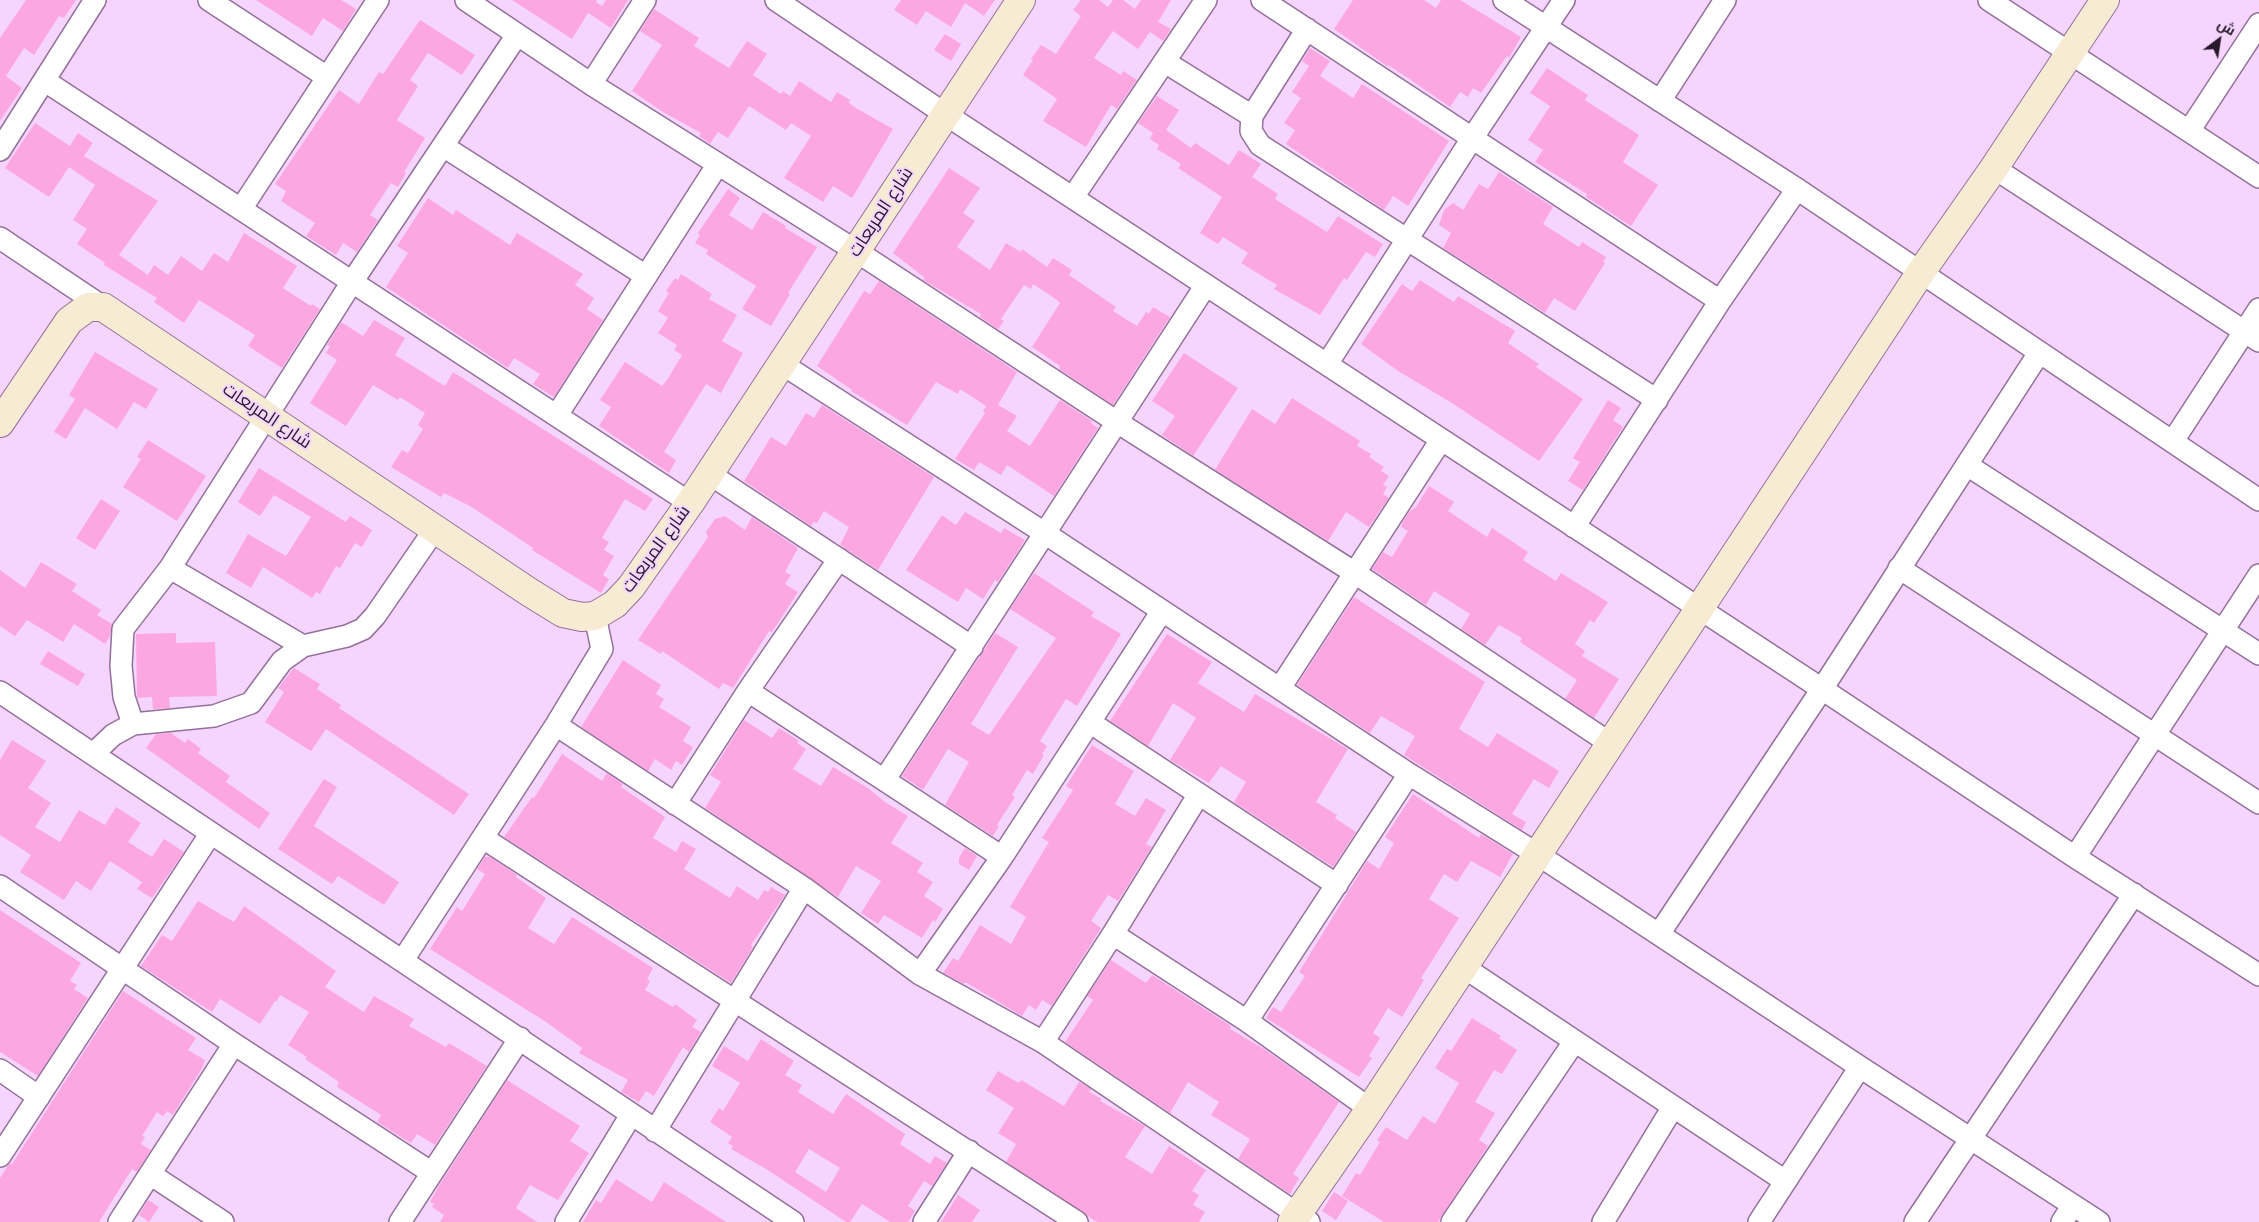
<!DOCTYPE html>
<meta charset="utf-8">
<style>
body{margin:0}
#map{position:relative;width:2259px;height:1222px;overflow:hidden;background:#f5d5fd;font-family:Raleway,Cairo,sans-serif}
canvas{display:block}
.north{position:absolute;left:2194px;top:15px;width:50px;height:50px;-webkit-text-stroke:4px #f5d5fd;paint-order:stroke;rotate:31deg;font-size:14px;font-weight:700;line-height:20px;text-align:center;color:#27182a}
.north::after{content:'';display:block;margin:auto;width:18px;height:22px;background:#27182a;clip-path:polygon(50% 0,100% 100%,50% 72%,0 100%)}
</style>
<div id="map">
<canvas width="2259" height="1222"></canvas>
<div class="north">ش</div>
</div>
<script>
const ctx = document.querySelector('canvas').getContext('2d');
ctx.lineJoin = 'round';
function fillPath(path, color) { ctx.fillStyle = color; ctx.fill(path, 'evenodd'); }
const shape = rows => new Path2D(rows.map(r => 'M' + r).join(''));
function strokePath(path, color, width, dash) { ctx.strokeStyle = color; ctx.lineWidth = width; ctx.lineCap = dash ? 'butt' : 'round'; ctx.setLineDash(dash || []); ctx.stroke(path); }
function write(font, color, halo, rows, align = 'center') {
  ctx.font = font + ' Raleway,Cairo,sans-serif'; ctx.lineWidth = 4; ctx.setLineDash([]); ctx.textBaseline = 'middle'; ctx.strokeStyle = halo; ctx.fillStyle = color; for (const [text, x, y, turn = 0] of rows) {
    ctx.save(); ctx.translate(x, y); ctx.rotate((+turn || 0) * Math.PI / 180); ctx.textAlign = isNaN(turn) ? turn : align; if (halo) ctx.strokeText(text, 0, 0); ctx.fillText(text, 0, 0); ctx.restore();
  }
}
const building = shape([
 [26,0,76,0,64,18,59,16,34,55,24,48,6,76,22,88,0,121,0,38],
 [256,0,341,0,356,9,343,31,323,18,312,36],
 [512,0,597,0,596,2,602,6,606,0,628,0,611,28,588,13,572,39],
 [901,0,995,0,984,16,965,3,951,27,926,11,917,25,894,10],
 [1081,0,1099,0,1108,7,1113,0,1123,0,1135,9,1141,0,1171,0,1158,22,1171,29,1163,41,1150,32,1138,49,1113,31,1094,58,1121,75,1123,71,1137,80,1117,109,1111,105,1086,147,1043,121,1057,99,1023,75,1033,60,1031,59,1041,45,1056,54,1081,16,1073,10],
 [1353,0,1424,0,1436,8,1441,0,1460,0,1521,37,1509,58,1507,56,1481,93,1473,88,1468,97,1460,92,1450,107,1408,78,1388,65,1387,66,1334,29],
 [654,9,699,38,694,46,729,68,747,41,767,54,753,75,781,94,783,91,790,96,799,81,831,102,837,92,850,100,849,103,856,108,893,129,852,198,833,186,823,202,784,178,811,136,791,123,786,130,749,106,728,138,718,132,710,144,699,136,701,133,663,112,632,91,662,45,640,31],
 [420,20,475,55,462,75,428,53,410,80,418,86,397,120,425,138,404,172,406,173,398,187,391,183,370,215,378,220,357,252,343,243,336,255,306,236,315,223,281,201,286,191,275,184,339,90,359,104,379,72,383,74],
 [945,34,961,44,951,61,934,50],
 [1310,48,1330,61,1320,76,1353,98,1362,84,1449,141,1408,206,1393,196,1384,210,1286,144,1295,130,1284,123,1301,98,1292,92,1309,66,1302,61],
 [1547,68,1588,95,1585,100,1639,135,1623,162,1658,185,1631,226,1586,197,1587,194,1535,162,1543,150,1528,140,1550,106,1530,93],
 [1157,96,1179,110,1166,130,1191,148,1195,143,1229,165,1239,150,1261,164,1252,177,1278,194,1275,199,1327,232,1338,216,1383,244,1375,257,1366,252,1347,280,1344,278,1320,315,1274,289,1277,285,1241,263,1248,253,1223,237,1218,244,1200,233,1222,197,1178,168,1181,164,1157,149,1159,145,1150,139,1153,133,1138,123],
 [35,123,70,146,78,133,93,143,84,156,158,201,119,255,148,275,154,265,168,275,181,256,202,271,214,253,228,262,244,233,297,266,283,288,311,306,312,304,320,309,282,368,248,346,255,335,199,300,184,323,154,302,157,298,104,265,105,263,77,244,87,229,73,220,95,185,69,167,49,197,5,168],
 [949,168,980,188,963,213,975,221,957,247,990,270,1006,243,1021,252,1022,249,1047,267,1053,258,1072,270,1069,275,1116,307,1113,311,1137,326,1146,312,1149,314,1153,307,1170,317,1113,405,1059,369,1060,366,1032,347,1060,303,1057,300,1033,284,1031,289,1024,285,1001,319,1004,321,998,329,980,317,981,314,923,280,925,278,893,253],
 [1499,172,1553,207,1543,224,1579,247,1582,242,1606,257,1603,262,1605,263,1575,311,1554,298,1545,313,1443,248,1451,233,1439,225,1444,210,1453,203,1463,210,1479,184,1488,189],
 [728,189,740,198,729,215,752,230,763,212,786,226,785,228,817,247,788,293,790,294,771,326,742,309,756,286,706,254,708,250,695,243,700,235,698,233],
 [428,198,453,215,456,210,510,245,517,233,583,274,575,285,594,298,587,309,603,320,554,397,533,384,540,374,514,358,508,368,386,287,408,253,397,246],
 [681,274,712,294,709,299,737,315,722,341,743,353,721,393,706,384,664,452,676,460,669,473,599,426,611,407,600,400,625,362,662,386,667,380,682,355,674,350,677,345,658,333,668,318,658,311,669,293,666,291,675,278,678,280],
 [1420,280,1454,302,1458,296,1515,331,1508,343,1539,364,1536,367,1583,399,1539,461,1452,403,1398,371,1361,344,1402,284,1412,291],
 [879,281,1017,372,998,405,1017,416,1007,431,1030,446,1060,400,1092,421,1091,423,1098,428,1054,496,1007,465,1001,475,979,462,974,470,955,459,985,413,983,412,986,406,960,389,958,394,936,382,907,425,851,391,852,390,817,366,864,291,870,294],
 [374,320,405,338,395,355,445,386,453,372,653,499,645,511,625,499,602,538,609,542,604,550,614,556,603,575,609,579,601,593,532,550,533,548,470,506,444,493,441,497,391,467,402,450,408,453,423,429,418,425,425,413,400,397,398,400,373,385,346,426,310,403,337,360,326,353,330,346,327,345,341,322,363,336],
 [95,352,158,389,146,409,134,402,117,429,85,408,66,439,54,432,75,399,69,395],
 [1184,353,1238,388,1193,456,1162,435,1175,416,1152,401],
 [1292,398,1360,441,1357,446,1371,454,1369,457,1384,467,1381,471,1389,476,1383,485,1387,487,1383,494,1389,498,1369,527,1346,512,1328,541,1215,470,1252,409,1275,424],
 [1608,400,1621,408,1613,420,1623,427,1583,490,1568,481,1580,462,1573,458],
 [822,405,934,477,878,570,840,545,849,527,824,511,817,523,814,522,811,526,744,481,771,437,786,446,806,413,814,418],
 [148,440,206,476,177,521,123,487,141,459,137,457],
 [259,468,346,522,350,516,372,530,362,547,355,543,340,568,336,566,320,594,316,592,312,598,263,567,251,588,226,573,248,534,286,556,311,517,274,495,260,516,238,502],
 [1429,486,1454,502,1448,511,1487,537,1492,528,1528,552,1523,560,1556,581,1561,573,1608,602,1594,623,1590,620,1575,644,1585,651,1582,656,1619,679,1594,718,1565,699,1577,680,1520,642,1522,638,1499,625,1485,645,1461,629,1470,614,1434,591,1426,605,1372,569,1383,552,1392,557,1408,531,1401,527,1403,521,1410,511,1416,507],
 [101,499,120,511,95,550,76,538],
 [965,512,1001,533,1004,528,1025,540,998,582,995,580,983,599,966,588,958,602,906,570,942,515,956,525],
 [725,516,745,530,752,517,798,548,785,572,791,575,785,584,798,592,772,632,769,631,733,688,723,683,719,689,662,651,661,654,638,640,708,537,706,532,715,519],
 [41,562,77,584,72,591,101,610,97,615,112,624,110,636,105,644,74,624,63,642,27,620,15,636,0,626,0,570,25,588],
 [1034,573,1094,612,1091,616,1121,634,1077,706,1066,699,1040,741,1047,746,1042,754,1044,755,1033,774,1027,770,1012,795,1015,797,997,825,999,826,993,836,945,805,969,762,948,749,923,790,902,776,995,633,1018,647,971,724,989,735,1056,638,1010,609],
 [1354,597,1485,682,1459,729,1488,747,1497,733,1559,771,1549,788,1534,779,1512,814,1526,822,1522,830,1404,755,1415,736,1381,716,1370,733,1297,685],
 [176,633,176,643,215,642,217,696,169,697,170,708,153,709,152,697,137,698,136,634],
 [1167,634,1212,662,1198,683,1244,712,1255,694,1348,749,1316,802,1337,815,1335,818,1356,832,1333,867,1234,802,1246,782,1221,766,1209,783,1170,760,1196,718,1173,703,1148,746,1110,721],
 [48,651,85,674,78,686,40,664],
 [623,660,661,685,656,694,664,699,659,707,691,727,683,741,693,747,682,765,676,761,671,770,655,759,648,771,581,727],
 [294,668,320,684,317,689,341,705,339,708,469,794,454,815,326,729,311,751,265,722,284,692,278,688],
 [744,720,772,738,779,728,799,741,797,743,806,749,793,769,821,786,833,767,868,788,885,802,908,816,891,843,923,863,917,872,933,882,924,896,943,909,935,922,933,920,922,938,884,915,878,924,861,913,881,881,856,866,838,897,705,808,721,782,710,775],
 [171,733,185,743,188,739,201,749,198,753,230,776,226,782,270,813,259,829,146,748,156,734],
 [12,740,46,761,28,788,51,803,35,827,60,842,79,810,105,825,116,807,141,823,128,842,152,857,164,839,184,852,152,898,137,889,142,882,110,861,91,891,76,881,64,900,20,872,31,855,0,835,0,760],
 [1092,745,1134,771,1115,804,1135,816,1146,798,1166,810,1146,844,1152,847,1118,901,1108,895,1091,921,1101,928,1052,1006,1042,1000,1036,1010,1029,1005,1022,1016,965,982,964,984,943,973,953,958,958,961,980,925,1011,944,1026,917,1010,907,1049,842,1042,838,1073,790,1066,786],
 [562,754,602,781,607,773,623,784,621,787,665,817,653,838,676,852,682,841,696,849,684,869,730,898,737,886,758,900,764,890,768,892,771,887,785,895,751,945,753,947,731,983,504,837,532,797,534,798],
 [324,779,337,787,314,826,399,882,384,905,338,876,332,884,278,849],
 [1413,794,1479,838,1481,834,1513,854,1500,877,1471,861,1457,882,1444,874,1429,899,1459,918,1421,978,1424,980,1402,1017,1388,1008,1373,1033,1380,1038,1369,1056,1372,1058,1359,1077,1266,1018,1273,1007,1281,1012,1305,976,1299,972,1367,861,1379,869,1394,843,1385,837],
 [965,848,977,856,969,870,959,864,959,858],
 [485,857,490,857,517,875,516,877,546,898,528,928,554,944,572,917,653,968,647,979,650,981,645,990,673,1007,675,1004,697,1020,692,1027,701,1032,689,1052,683,1047,654,1096,646,1091,639,1102,621,1092,628,1080,579,1053,582,1048,546,1022,430,949,457,907,462,911,485,874,477,869],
 [198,901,234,922,244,906,336,971,325,987,364,1012,374,996,414,1019,409,1026,446,1047,449,1043,487,1066,435,1145,417,1134,411,1143,377,1122,381,1115,337,1087,339,1082,305,1059,307,1057,288,1045,309,1012,280,995,276,1002,275,1001,260,1024,220,999,212,1012,141,966,162,935,172,941],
 [0,910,81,963,70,981,77,985,74,989,88,998,38,1076,0,1052],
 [1111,960,1146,983,1152,975,1231,1026,1230,1029,1264,1049,1339,1102,1293,1174,1299,1178,1290,1194,1238,1159,1250,1139,1211,1115,1219,1102,1188,1082,1170,1113,1065,1042,1093,1000,1087,996],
 [123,991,196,1038,188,1050,205,1060,202,1068,173,1115,167,1111,163,1116,157,1112,142,1136,145,1137,141,1144,151,1150,137,1172,132,1169,99,1222,0,1222,0,1178,9,1164,12,1164],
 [1472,1018,1501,1036,1499,1038,1517,1050,1502,1074,1494,1070,1475,1102,1495,1113,1479,1140,1488,1146,1438,1222,1384,1222,1342,1196,1356,1173,1360,1175,1380,1142,1377,1140,1386,1127,1407,1140,1423,1116,1435,1124,1459,1083,1435,1068,1447,1049,1451,1051],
 [761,1039,794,1061,785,1075,802,1085,798,1092,833,1114,846,1094,905,1134,900,1144,930,1164,935,1156,947,1163,932,1186,924,1181,908,1206,915,1211,908,1222,890,1222,862,1204,850,1222,846,1222,766,1169,731,1149,733,1146,728,1143,732,1137,710,1122,719,1108,723,1111,740,1083,712,1066,724,1046,748,1061],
 [809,1149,840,1168,826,1192,795,1172],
 [998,1071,1019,1083,1021,1080,1064,1106,1079,1082,1091,1089,1089,1092,1102,1099,1100,1101,1145,1126,1125,1157,1152,1174,1169,1146,1206,1170,1192,1191,1199,1195,1193,1205,1205,1212,1199,1222,1097,1222,1006,1162,1016,1144,998,1133,1014,1108,986,1090],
 [507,1080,580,1126,570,1141,589,1153,558,1200,530,1185,516,1208,537,1222,440,1222,444,1215,432,1207,434,1204,430,1202,440,1184],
 [616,1179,652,1202,664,1182,726,1222,583,1222,596,1200,601,1203],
 [1334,1192,1348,1201,1336,1220,1322,1211],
 [958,1195,980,1210,972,1222,941,1222],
 [148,1200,159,1207,149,1222,139,1215]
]);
const street = shape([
 [209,0,327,77],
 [466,0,591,84,856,251,1117,422,1355,573,1611,744],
 [776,0,945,114,1822,689,2075,857,2259,975],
 [1262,0,1720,301],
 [1504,0,1797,189,2259,500],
 [1989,0,2259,177],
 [1307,29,1252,116,1251,131,1260,145,1657,400],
 [1165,62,1252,116],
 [45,81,690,503],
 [591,84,645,0],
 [1660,101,1725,0],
 [2189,131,2259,24],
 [443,146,646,276],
 [0,150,95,0],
 [1994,168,2259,341],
 [1073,197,1206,0],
 [241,209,378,0],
 [0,238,103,307],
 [782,364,1046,534,1409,774,1537,854,1860,1067,2099,1222],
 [1327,364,1473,137,1564,0],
 [557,415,718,164],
 [2173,441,2259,309],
 [1967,465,2259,654],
 [708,473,972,647],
 [1574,527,1720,301,1797,189],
 [170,568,352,282,517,35],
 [1899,568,2259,803],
 [1280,688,1441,440],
 [748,691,1002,857],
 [0,692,793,1222],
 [1091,723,1337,885],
 [133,724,124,697,121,666,123,629,170,568,303,646],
 [556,725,804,888,920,974,1043,1042,1309,1222],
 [93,754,113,735,133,724,214,716,251,703,282,661,303,646,347,636,363,629,375,616,435,529],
 [885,779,1206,285],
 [675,804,748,691,839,559],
 [483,838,1077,1222],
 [2075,857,2259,575],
 [0,886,234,1044,432,1173],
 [1113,934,1247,1021,1370,1109],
 [1659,934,1822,689,2039,353],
 [403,960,556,725,602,649,595,616],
 [1462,966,1785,1181],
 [920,974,1002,857,1162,611],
 [1247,1021,1409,774],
 [1043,1042,1113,934,1199,794],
 [0,1070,39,1097],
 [655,1131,804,888],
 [0,1156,211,833],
 [150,1174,223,1222],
 [119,1222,234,1044],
 [400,1222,520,1038],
 [566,1222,631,1115],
 [924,1222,969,1151],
 [1452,1222,1574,1042],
 [1603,1222,1673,1107],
 [1759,1222,1860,1067],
 [1915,1222,2134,894],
 [2062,1222,2073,1205]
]);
const secondary = shape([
 [0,423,69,321,88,307,103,307,529,592,563,613,582,617,595,616,615,604,631,587,690,503,1021,0],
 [1292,1222,1370,1109,1921,272,1994,168,2105,0]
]);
const streetNames = [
 ["شارع المربعات",881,212,-57],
 ["شارع المربعات",267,416,34],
 ["شارع المربعات",656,549,-54]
];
fillPath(building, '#fca7e0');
strokePath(street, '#94709d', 24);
strokePath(secondary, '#94709d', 30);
strokePath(street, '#fff', 21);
strokePath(secondary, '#f8ebd4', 28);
write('18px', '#27182a', '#f5d5fd', streetNames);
</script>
